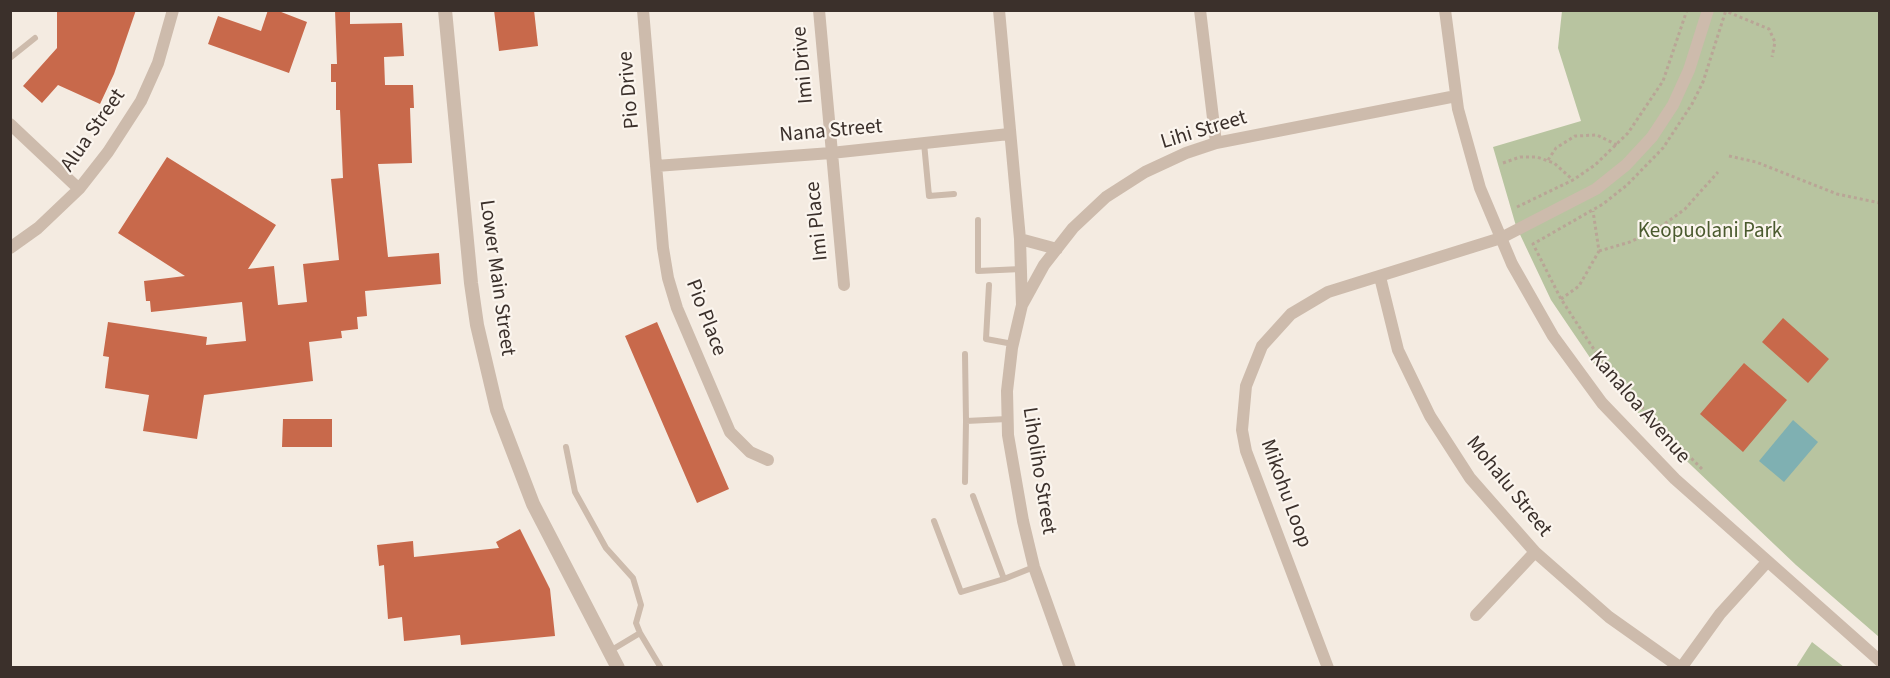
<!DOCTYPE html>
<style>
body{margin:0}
#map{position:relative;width:1890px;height:678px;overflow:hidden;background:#f4ebe1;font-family:"Source Sans 3",sans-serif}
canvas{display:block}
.frame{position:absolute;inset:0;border:12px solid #3b302b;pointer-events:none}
</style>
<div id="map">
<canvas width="1890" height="678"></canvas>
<div class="frame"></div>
</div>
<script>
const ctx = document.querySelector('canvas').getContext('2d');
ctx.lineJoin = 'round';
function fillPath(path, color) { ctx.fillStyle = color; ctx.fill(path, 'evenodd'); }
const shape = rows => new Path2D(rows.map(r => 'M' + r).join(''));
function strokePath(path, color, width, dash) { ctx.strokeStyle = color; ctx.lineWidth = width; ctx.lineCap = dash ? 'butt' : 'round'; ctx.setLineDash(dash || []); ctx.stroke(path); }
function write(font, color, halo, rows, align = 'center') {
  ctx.font = font + ' "Source Sans 3",sans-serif'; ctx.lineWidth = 4.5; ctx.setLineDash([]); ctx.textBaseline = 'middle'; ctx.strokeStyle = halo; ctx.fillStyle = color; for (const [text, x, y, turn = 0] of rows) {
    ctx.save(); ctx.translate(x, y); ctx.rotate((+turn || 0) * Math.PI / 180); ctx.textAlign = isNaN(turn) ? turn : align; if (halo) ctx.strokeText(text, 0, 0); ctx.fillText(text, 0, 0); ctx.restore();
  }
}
const green = shape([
 [1562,11,1879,11,1879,637,1796,565,1652,428,1597,368,1551,300,1516,226,1493,147,1581,121,1558,48],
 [1812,642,1844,667,1796,667]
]);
const water = shape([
 [1793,420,1818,442,1784,482,1759,461]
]);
const building = shape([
 [57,10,136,10,114,74,100,104,58,85,42,103,23,86,57,48],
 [268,10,276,10,307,22,289,73,208,44,218,16,261,31],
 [335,10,350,10,350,24,402,23,404,56,384,57,385,85,413,85,414,108,410,108,412,163,378,164,388,257,439,253,441,284,365,291,367,316,357,317,358,329,341,331,342,338,309,342,313,381,204,395,197,439,143,431,149,395,105,388,109,357,103,356,108,322,207,337,206,345,246,341,242,302,151,312,150,301,146,301,144,281,185,276,118,233,167,157,276,225,248,269,274,266,278,305,307,302,303,264,339,260,331,179,343,178,340,110,336,110,336,82,331,82,331,64,337,64],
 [494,10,534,10,538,46,499,51],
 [1783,318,1829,359,1808,383,1762,342],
 [657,322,729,489,697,503,625,336],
 [1744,363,1787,400,1743,452,1700,414],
 [283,419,332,419,332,447,282,447],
 [520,529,550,589,555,636,461,645,460,635,404,641,402,617,388,619,384,565,379,566,377,545,413,541,414,557,499,548,496,542]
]);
const path = shape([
 [1723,10,1769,29,1775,42,1772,57],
 [1729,156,1756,162,1837,194,1880,203],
 [1548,160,1556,148,1575,136,1597,135,1617,145],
 [1503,163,1520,157,1537,157,1554,163,1573,180],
 [1517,207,1573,180,1595,165,1628,133,1663,81,1687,10],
 [1599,251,1630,242,1659,228,1685,209,1718,172],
 [1561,299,1579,286,1599,251,1593,211],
 [1702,469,1651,418,1597,354,1561,299,1533,244,1603,204,1627,185,1663,148,1692,104,1703,82,1726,10]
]);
const service = shape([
 [10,58,35,38],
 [924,143,929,196,954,194],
 [978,220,978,271,1021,269],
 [989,285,986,339,1013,344],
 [965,354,966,421,1007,419],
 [566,447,575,492,606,548,633,578,641,605,636,623,640,633],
 [965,482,966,421],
 [973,496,1004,579,1034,567],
 [934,521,961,592,1004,579],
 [610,651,640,633,661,668]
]);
const minor = shape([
 [643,10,663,248,668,278,677,308,730,432,750,452,768,460],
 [819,10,844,285],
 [999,10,1020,239,1022,305,1012,348,1007,391,1008,435,1023,521,1034,567,1070,668],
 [1200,10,1216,143],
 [1445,10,1458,109,1480,188,1512,264,1553,336,1602,403,1675,479,1880,661],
 [10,124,79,189],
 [656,166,831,153,1009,134],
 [1020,239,1057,249],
 [10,248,38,228,79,189,108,152,141,101,158,63,173,10],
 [1380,277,1398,350,1430,416,1470,478,1535,552,1609,617,1681,668],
 [1022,305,1044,265,1073,228,1106,197,1145,172,1186,153,1216,143,1456,96],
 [1476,615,1535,552],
 [1328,668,1246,451,1242,430,1246,386,1262,346,1291,314,1328,292,1501,238,1596,189,1626,165,1652,137,1673,105,1689,70,1708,10],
 [1681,668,1720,614,1767,562]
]);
const tertiary = shape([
 [445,10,471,283,477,325,497,410,533,504,618,668]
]);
const streetNames = [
 ["Imi Drive",804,65,-95],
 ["Pio Drive",630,90,-95],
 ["Alua Street",94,131,-55],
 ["Lihi Street",1204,131,-17],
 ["Nana Street",831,132,-5],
 ["Imi Place",818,221,-96],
 ["Lower Main Street",496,278,82],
 ["Pio Place",705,318,69],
 ["Kanaloa Avenue",1639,408,49],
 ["Liholiho Street",1038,471,81],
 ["Mohalu Street",1508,487,51],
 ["Mikohu Loop",1285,494,70]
];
const parkNames = [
 ["Keopuolani Park",1710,232]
];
fillPath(green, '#b8c4a0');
fillPath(water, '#7fb0b2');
fillPath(building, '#c8694b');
strokePath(path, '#b9a596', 3, [3, 3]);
strokePath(service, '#cdbbac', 6);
strokePath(minor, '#cdbbac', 12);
strokePath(tertiary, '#cdbbac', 14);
write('21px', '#3b302b', '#fbf5ee', streetNames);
write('21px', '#4a5a2e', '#fbf5ee', parkNames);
</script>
